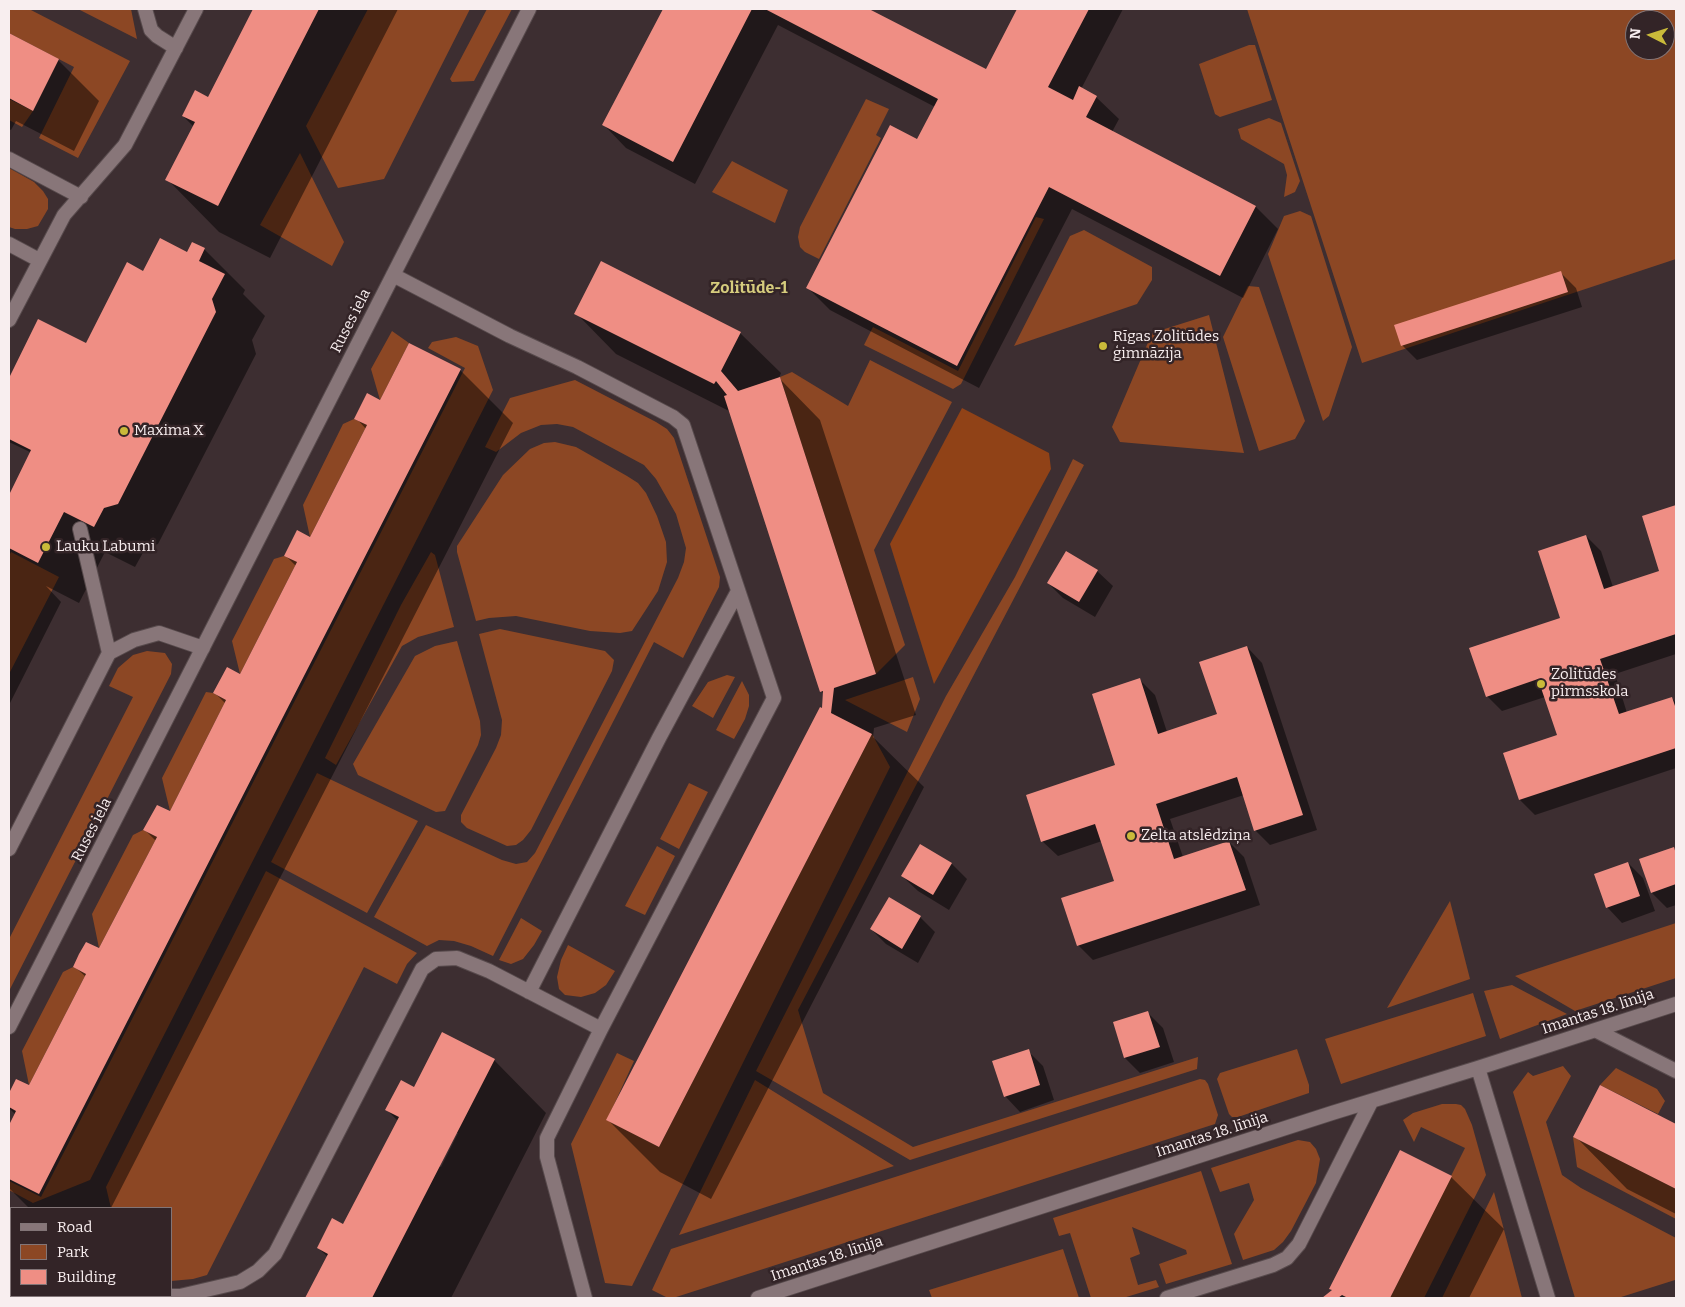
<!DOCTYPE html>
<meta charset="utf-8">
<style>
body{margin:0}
#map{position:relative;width:1685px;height:1307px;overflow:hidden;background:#3d2e31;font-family:Bitter,serif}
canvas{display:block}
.frame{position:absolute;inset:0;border:10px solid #f8eeef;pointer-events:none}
.legend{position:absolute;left:10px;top:1207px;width:162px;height:90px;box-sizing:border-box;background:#332427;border:1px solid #827577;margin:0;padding:6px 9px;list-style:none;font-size:15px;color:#f8eeef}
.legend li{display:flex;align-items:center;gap:10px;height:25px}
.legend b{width:25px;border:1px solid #827577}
.north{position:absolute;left:1625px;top:10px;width:50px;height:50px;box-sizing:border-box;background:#332427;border:1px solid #827577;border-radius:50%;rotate:275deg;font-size:14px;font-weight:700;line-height:20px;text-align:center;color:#f8eeef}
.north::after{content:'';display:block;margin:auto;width:18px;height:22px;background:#caba3a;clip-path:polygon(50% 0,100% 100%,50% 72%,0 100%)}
</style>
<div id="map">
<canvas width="1685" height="1307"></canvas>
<div class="frame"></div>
<ul class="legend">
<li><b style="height:6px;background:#887679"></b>Road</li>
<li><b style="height:14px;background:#8c4724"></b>Park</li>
<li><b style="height:14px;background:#ef8e84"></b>Building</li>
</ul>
<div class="north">N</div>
</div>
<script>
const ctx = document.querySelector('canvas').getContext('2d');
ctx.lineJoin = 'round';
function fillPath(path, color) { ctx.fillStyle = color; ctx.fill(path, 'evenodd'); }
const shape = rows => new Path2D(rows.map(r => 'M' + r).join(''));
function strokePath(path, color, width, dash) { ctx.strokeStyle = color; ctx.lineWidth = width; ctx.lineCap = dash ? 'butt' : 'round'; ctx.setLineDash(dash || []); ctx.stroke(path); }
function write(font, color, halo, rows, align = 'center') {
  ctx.font = font + ' Bitter,serif'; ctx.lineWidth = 5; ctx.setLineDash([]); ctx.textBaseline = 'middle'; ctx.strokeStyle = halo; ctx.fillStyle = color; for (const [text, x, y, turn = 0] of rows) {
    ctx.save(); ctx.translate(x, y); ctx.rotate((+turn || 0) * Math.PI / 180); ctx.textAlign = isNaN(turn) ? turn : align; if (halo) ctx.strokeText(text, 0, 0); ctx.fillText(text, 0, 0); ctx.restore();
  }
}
const green = shape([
 [9,9,29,9,130,61,78,158,39,138,74,67,9,33],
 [78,9,131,9,137,39],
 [368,9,470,9,384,179,338,188,306,126],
 [487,9,512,9,474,81,452,82,450,79],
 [1247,9,1676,9,1676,259,1362,363],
 [1635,20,1665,20,1665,50,1635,50],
 [1249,45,1255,45,1272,100,1220,117,1215,114,1199,64],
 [9,99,33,111,22,127,9,120],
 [866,99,889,109,876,135,881,138,819,259,805,252,800,247,798,237,800,227],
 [1269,118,1281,123,1300,181,1295,192,1284,197,1287,175,1284,164,1241,139,1238,129],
 [300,153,344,242,332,266,260,225],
 [732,161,788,190,775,223,712,192],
 [9,168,34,182,43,191,48,199,48,209,38,226,27,229,15,229,9,227],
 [1300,211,1311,216,1352,347,1329,416,1323,421,1268,254,1284,216],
 [1036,217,1044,219,961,384,953,389,864,345,873,327,958,371],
 [1084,230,1152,267,1152,280,1137,304,1014,346,1070,236],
 [1248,286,1259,287,1305,421,1295,439,1259,451,1223,337],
 [1209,315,1244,453,1120,442,1112,427,1152,333],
 [392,331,409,343,380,400,371,369],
 [456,337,478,346,493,390,90,1180,33,1203,9,1190,9,1181,41,1197,465,368,428,348,432,342],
 [870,360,952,402,874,550,905,645,876,674,780,377,792,372,848,406],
 [575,380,656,422,667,429,674,438,720,577,719,587,683,658,654,642,493,956,471,946,454,941,439,940,427,946,374,917,426,825,502,860,516,864,527,862,535,853,678,578,684,562,686,548,676,514,656,479,644,465,573,427,557,424,541,425,521,433,496,452,485,447,510,398],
 [354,419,367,425,310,537,303,505,343,424],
 [555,442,576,447,627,476,638,483,646,493,657,516,666,542,667,562,658,591,632,631,620,633,590,631,516,616,489,618,476,621,457,552,457,546,503,475,530,449,544,443],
 [1073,459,1084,465,798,1010,823,1093,913,1147,1198,1057,1197,1069,910,1160,756,1071,946,696,1015,577],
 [11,552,59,577,9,674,9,556],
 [431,552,435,555,454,627,418,637,402,646,336,765,325,758,401,605],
 [284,556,297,562,240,674,232,641,274,559],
 [500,629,605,651,614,660,612,671,531,830,523,840,516,845,507,846,467,828,461,822,461,815,496,748,501,735,502,720,479,634],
 [457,641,480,721,481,735,478,745,445,811,436,812,358,775,353,764,415,656,435,646],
 [147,651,165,653,172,664,171,674,9,991,9,939,133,697,109,686,118,668,133,655],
 [727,675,735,677,713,718,692,706,708,682],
 [913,677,920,699,907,732,845,700],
 [742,681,749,695,749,706,745,719,734,739,716,730],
 [206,692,213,693,226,700,170,811,162,778],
 [872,734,890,767,632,1286,605,1283,571,1144,617,1053,634,1061,607,1120,659,1147],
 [317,773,418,821,367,913,271,862],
 [689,783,708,792,679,849,660,839],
 [143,830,157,837,99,948,92,914,133,835],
 [657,846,675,856,645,915,625,906],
 [266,871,417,953,407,964,397,984,364,967,207,1275,193,1279,171,1281,171,1208,111,1208,106,1187],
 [1450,901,1470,979,1387,1008],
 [521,918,542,931,534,945,523,959,511,964,499,960],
 [1676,923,1676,978,1575,1011,1515,976],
 [568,945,615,971,606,985,595,993,581,997,565,995,559,989,557,977,561,960],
 [73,967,86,974,29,1085,22,1051,63,972],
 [1512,985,1567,1014,1500,1039,1484,991],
 [1473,993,1486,1036,1341,1084,1325,1039],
 [1297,1049,1309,1085,1309,1093,1238,1117,1232,1117,1229,1114,1217,1079,1220,1073],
 [1563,1066,1571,1076,1546,1122,1562,1175,1581,1188,1676,1238,1676,1277,1675,1280,1618,1298,1575,1298,1513,1092,1528,1072,1533,1076],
 [1616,1068,1657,1089,1665,1101,1658,1114,1600,1085],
 [1200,1079,1205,1080,1208,1084,1218,1115,1215,1124,673,1298,668,1298,652,1290,671,1249],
 [755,1080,894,1166,679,1235],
 [1442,1104,1456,1104,1461,1105,1465,1109,1472,1125,1486,1175,1424,1298,1390,1298,1465,1148,1421,1127,1414,1142,1403,1120,1413,1113],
 [1573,1137,1676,1189,1676,1219,1577,1167],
 [1298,1140,1310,1142,1316,1149,1320,1159,1316,1183,1291,1231,1283,1242,1274,1250,1243,1260,1234,1234,1254,1200,1249,1183,1220,1192,1211,1168],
 [1201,1171,1232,1264,1166,1284,1159,1264,1187,1254,1186,1250,1132,1227,1140,1254,1130,1258,1138,1285,1156,1280,1159,1287,1123,1298,1091,1298,1070,1233,1059,1236,1053,1218],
 [1494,1192,1522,1298,1442,1298],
 [1063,1249,1079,1298,932,1298,929,1290]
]);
const forest = shape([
 [962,408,1049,453,1051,469,934,684,890,544]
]);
const shadow = shape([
 [255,9,398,9,270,258,219,232,167,179,194,127,183,116,209,99],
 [664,9,676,9,680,11,681,9,867,9,986,71,1019,9,1123,9,1081,89,1096,97,1119,119,1112,132,1256,207,1278,229,1243,298,1072,209,979,388,830,310,808,288,917,141,935,107,778,25,695,184,626,148,604,125],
 [9,35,58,60,99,101,74,151,16,121,11,130,9,129],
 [204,249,245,290,243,294,265,316,252,340,256,354,158,544,145,549,135,567,105,552,79,603,46,586,61,602,9,705,9,498,32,453,9,442,9,380,39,321,86,345,144,272,187,254],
 [1561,273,1576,288,1582,307,1417,360,1402,345],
 [576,313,740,333,781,373,779,378,820,420,916,715,874,728,873,737,924,787,711,1199,660,1172,608,1120,827,712,824,694,822,692,731,412,616,354],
 [410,345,460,370,513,423,111,1208,29,1208,9,1188,9,1128,16,1115,9,1108,9,1096,17,1080,29,1087,86,977,75,967,100,950,156,841,145,830,170,813,226,704,215,693,240,676,296,566,285,555,311,539,366,429,356,418,381,401],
 [1676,506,1676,654,1615,674,1627,713,1672,698,1676,703,1676,768,1535,815,1520,800,1505,754,1558,736,1545,697,1502,711,1487,696,1562,619,1586,536,1601,551,1613,587,1661,571,1643,517],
 [1097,571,1113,586,1095,617,1063,598,1048,583],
 [1247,647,1262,663,1317,830,1270,845,1255,830,1244,795,1170,819,1183,857,1229,842,1244,857,1260,905,1093,960,1078,945,1116,881,1102,841,1058,856,1042,841,1117,766,1140,680,1155,695,1167,732,1219,715],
 [1674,849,1676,851,1676,905,1667,908,1652,893,1641,860],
 [1628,863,1643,878,1655,911,1622,923,1607,907],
 [952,864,967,879,949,910,918,891,902,876],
 [920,917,935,932,918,963,886,944,871,929],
 [1148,1013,1163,1028,1174,1062,1140,1073,1125,1058,1114,1023],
 [1028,1051,1043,1066,1054,1100,1020,1112,1005,1096],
 [494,1060,546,1113,451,1298,307,1298,328,1257,318,1248,344,1226,398,1121,387,1110,414,1089],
 [455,1133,458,1133,441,1167,439,1166],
 [1600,1086,1676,1125,1676,1214,1627,1189,1575,1136],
 [1451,1177,1504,1229,1469,1298,1324,1298]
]);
const building = shape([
 [253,9,319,9,218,206,165,180,195,122,182,116,195,90,208,97],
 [663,9,752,9,673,162,602,125],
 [765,9,869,9,986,69,1017,9,1089,9,1048,87,1073,100,1079,86,1097,96,1086,117,1256,206,1220,276,1049,187,957,366,806,288,890,125,917,139,938,99],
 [9,33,59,59,33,111,9,98],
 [160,238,187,252,192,242,205,248,199,261,225,274,212,299,216,312,118,504,104,508,94,527,64,512,38,563,9,548,9,495,31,450,9,439,9,378,38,319,86,343,127,262,143,271],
 [601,261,741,332,721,371,738,391,780,377,876,674,834,688,831,713,872,734,659,1147,606,1120,820,707,822,708,823,691,820,692,791,603,724,396,727,395,716,381,714,384,574,314],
 [1561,271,1568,292,1401,346,1394,325],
 [409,343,461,369,39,1194,9,1179,9,1125,16,1111,9,1107,9,1093,16,1079,29,1085,86,974,73,967,79,954,86,942,99,948,157,837,143,830,157,805,170,811,226,700,213,693,227,667,240,674,297,562,284,556,297,530,310,537,367,425,354,419,367,393,380,400],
 [1676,505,1676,634,1600,659,1619,714,1672,697,1676,709,1676,748,1519,800,1503,753,1557,735,1538,679,1486,697,1469,648,1560,618,1538,551,1586,535,1604,589,1659,571,1642,516],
 [1066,551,1098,570,1079,602,1047,583],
 [1247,646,1303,815,1254,831,1237,777,1156,804,1174,859,1229,841,1246,890,1077,946,1061,898,1114,881,1095,824,1041,842,1026,795,1115,765,1092,694,1140,678,1158,734,1217,714,1199,662],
 [920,844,952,863,933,895,901,876],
 [1674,847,1676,854,1676,884,1651,893,1639,859],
 [1628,862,1640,896,1606,908,1594,874],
 [889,897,921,916,902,949,870,929],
 [1148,1011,1160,1047,1124,1058,1113,1022],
 [442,1032,495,1059,372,1298,305,1298,328,1254,317,1248,332,1218,343,1224,399,1117,385,1110,401,1080,414,1087],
 [1029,1049,1040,1085,1004,1097,992,1061],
 [1600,1085,1676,1124,1676,1189,1573,1137],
 [1400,1150,1452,1176,1390,1298,1348,1298,1342,1295,1338,1298,1322,1298,1332,1290,1329,1289]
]);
const minor = shape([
 [145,9,151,30,157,36,176,48],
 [9,159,81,197],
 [9,244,39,260],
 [393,275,510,336,577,367,673,417,683,425,774,698,601,1029,547,1138,547,1157,585,1298],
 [9,320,64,215,125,145,196,9],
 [80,529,109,653],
 [9,849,109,653,134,640,159,633,203,648],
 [529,992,659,738,738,591],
 [9,1027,529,9],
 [1597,1031,1676,1071],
 [1478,1068,1548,1298],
 [9,1219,11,1221],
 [166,1296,180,1296,240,1282,258,1271,275,1254,422,969,436,959,457,958,489,971,601,1029],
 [758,1298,1332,1113,1478,1068,1676,1004],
 [1167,1298,1273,1265,1287,1258,1299,1244,1371,1102]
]);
const markers = [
 [1103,346,5,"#caba3a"],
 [124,431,5,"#caba3a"],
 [46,547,5,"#caba3a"],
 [1541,684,5,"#caba3a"],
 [1131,836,5,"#caba3a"]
];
const streetNames = [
 ["Ruses iela",351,321,-63],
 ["Ruses iela",92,830,-63],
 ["Imantas 18. līnija",1598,1012,-18],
 ["Imantas 18. līnija",1212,1135,-18],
 ["Imantas 18. līnija",827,1259,-18]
];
const poiNames = [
 ["Rīgas Zolitūdes",1113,337],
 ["ģimnāzija",1113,354],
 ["Maxima X",134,431],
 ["Lauku Labumi",56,547],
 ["Zolitūdes",1551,675],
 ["pirmsskola",1551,692],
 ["Zelta atslēdziņa",1141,836]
];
const neighbourhoodNames = [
 ["Zolitūde-1",749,289]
];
fillPath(green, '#8c4724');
fillPath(forest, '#904217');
fillPath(shadow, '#0007');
fillPath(building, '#ef8e84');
strokePath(minor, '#574a4c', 16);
strokePath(minor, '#887679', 14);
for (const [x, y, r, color] of markers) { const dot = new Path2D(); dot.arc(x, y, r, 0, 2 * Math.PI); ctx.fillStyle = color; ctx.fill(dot); strokePath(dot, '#332427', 2); }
write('15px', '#f8eeef', '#332427', streetNames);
write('15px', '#f8eeef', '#332427', poiNames, 'left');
write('bold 16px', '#d6cc7d', '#332427', neighbourhoodNames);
</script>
